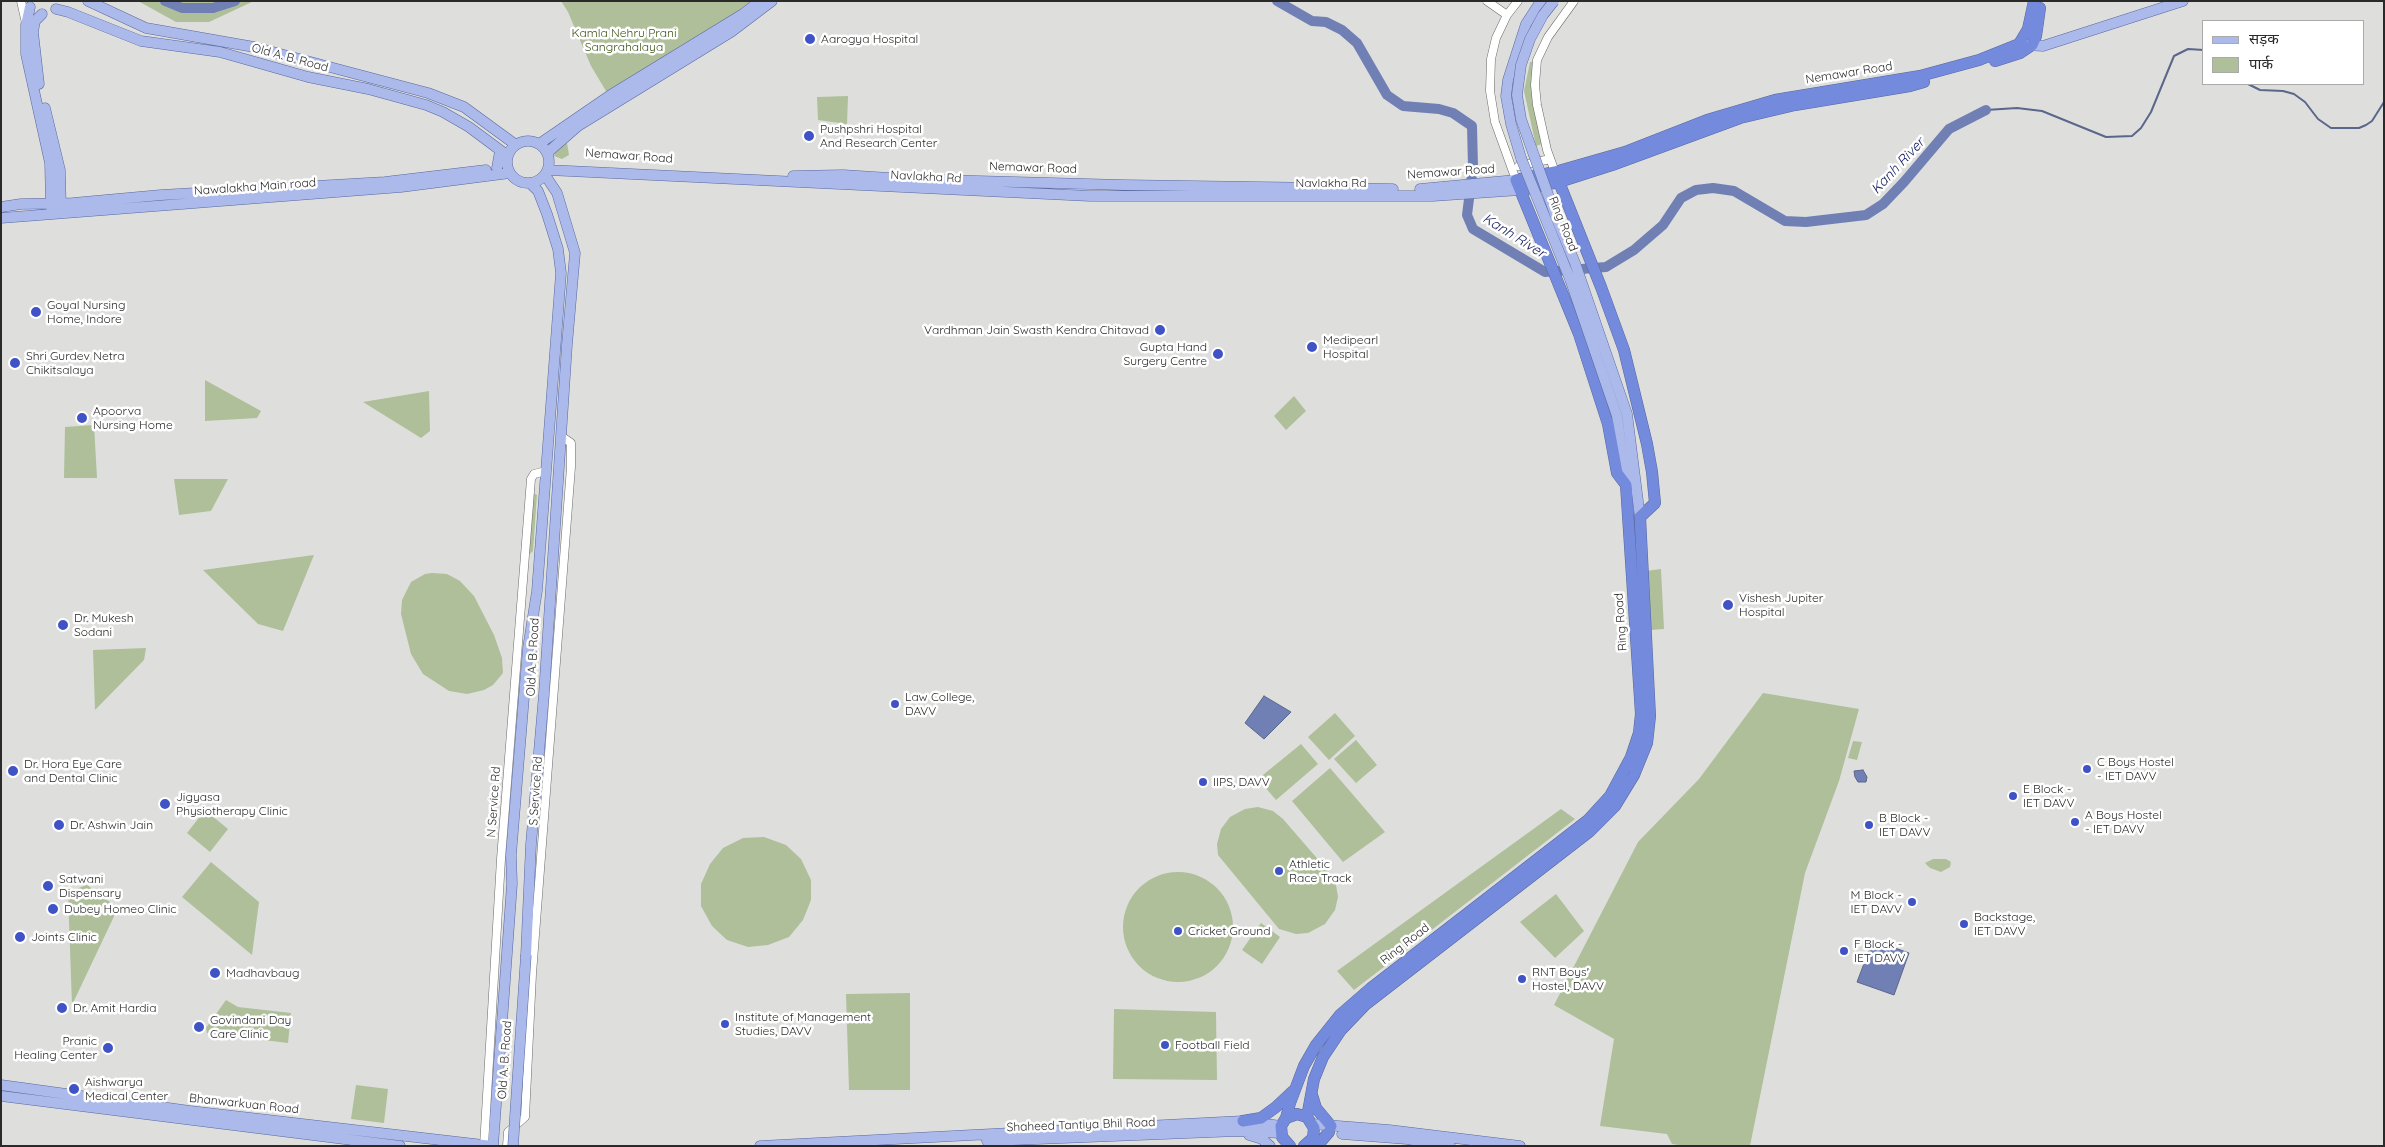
<!DOCTYPE html>
<meta charset="utf-8">
<style>
body{margin:0}
#map{position:relative;width:2385px;height:1147px;overflow:hidden;background:#dedfdc;font-family:Quicksand,"Noto Sans Devanagari",sans-serif}
canvas{display:block}
.frame{position:absolute;inset:0;border:2px solid #292a29;pointer-events:none}
.legend{position:absolute;left:2202px;top:20px;width:162px;height:65px;box-sizing:border-box;background:#fff;border:1px solid #a9aaa9;margin:0;padding:6px 9px;list-style:none;font-size:15px;color:#292a29}
.legend li{display:flex;align-items:center;gap:10px;height:25px}
.legend b{width:25px;border:1px solid #a9aaa9}
</style>
<div id="map">
<canvas width="2385" height="1147"></canvas>
<div class="frame"></div>
<ul class="legend">
<li><b style="height:6px;background:#abb9eb"></b>सड़क</li>
<li><b style="height:14px;background:#aebf9a"></b>पार्क</li>
</ul>
</div>
<script>
const ctx = document.querySelector('canvas').getContext('2d');
ctx.lineJoin = 'round';
function fillPath(path, color) { ctx.fillStyle = color; ctx.fill(path, 'evenodd'); }
const shape = rows => new Path2D(rows.map(r => 'M' + r).join(''));
function strokePath(path, color, width, dash) { ctx.strokeStyle = color; ctx.lineWidth = width; ctx.lineCap = dash ? 'butt' : 'round'; ctx.setLineDash(dash || []); ctx.stroke(path); }
function write(font, color, halo, rows, align = 'center') {
  ctx.font = font + ' Quicksand,sans-serif'; ctx.lineWidth = 5; ctx.setLineDash([]); ctx.textBaseline = 'middle'; ctx.strokeStyle = halo; ctx.fillStyle = color; for (const [text, x, y, turn = 0] of rows) {
    ctx.save(); ctx.translate(x, y); ctx.rotate((+turn || 0) * Math.PI / 180); ctx.textAlign = isNaN(turn) ? turn : align; if (halo) ctx.strokeText(text, 0, 0); ctx.fillText(text, 0, 0); ctx.restore();
  }
}
const green = shape([
 [138,1,254,1,209,22,176,22],
 [561,1,760,1,609,96,591,66,568,12],
 [1530,62,1536,62,1536,102,1542,144,1536,146,1524,91],
 [848,96,847,124,818,120,817,97],
 [567,143,569,155,562,159,554,156,557,148],
 [205,380,261,411,257,418,205,421],
 [429,391,430,431,421,438,363,402],
 [1294,396,1306,411,1286,430,1274,416],
 [94,425,97,478,64,478,65,427],
 [174,479,228,479,211,511,179,515],
 [530,492,537,495,533,551,525,558],
 [314,555,283,631,258,624,203,570],
 [1661,569,1664,629,1650,630,1646,571],
 [432,573,447,574,460,581,474,596,494,635,502,658,503,673,493,685,484,690,467,694,449,691,423,674,411,654,401,614,402,600,411,582,425,574],
 [146,648,144,660,95,710,93,650],
 [1763,693,1859,709,1839,781,1805,873,1750,1146,1685,1146,1672,1144,1667,1134,1600,1126,1614,1039,1554,1005,1638,842,1699,779],
 [1335,713,1355,736,1329,760,1308,737],
 [1356,740,1377,765,1356,783,1334,759],
 [1853,741,1862,742,1857,760,1848,758],
 [1301,744,1318,764,1276,800,1258,779],
 [1330,768,1385,832,1343,862,1292,801],
 [1258,807,1273,811,1283,819,1335,879,1338,897,1335,910,1325,924,1308,933,1296,934,1279,929,1218,855,1217,844,1221,829,1230,817,1245,809],
 [1561,809,1575,819,1354,990,1337,971],
 [205,810,228,829,210,852,187,833],
 [764,837,786,845,801,859,811,880,811,900,803,920,789,937,768,945,748,947,727,940,712,926,701,906,701,884,710,864,723,848,743,838],
 [1933,859,1946,859,1951,862,1950,867,1941,872,1930,868,1925,863],
 [211,862,259,902,252,955,182,897],
 '1123 927a55 55 0 1 1 110 0a55 55 0 1 1-110 0Z',
 [87,885,118,908,72,1005,68,892],
 [1556,894,1584,931,1555,958,1520,922],
 [1261,923,1280,937,1262,964,1242,950],
 [910,993,910,1090,849,1090,846,994],
 [226,1000,238,1007,291,1013,288,1043,207,1033,206,1028],
 [1114,1009,1216,1012,1217,1080,1113,1079],
 [356,1085,388,1089,384,1123,351,1119]
]);
const water = shape([
 [1264,696,1291,712,1264,739,1245,723,1264,696],
 [1863,770,1867,777,1866,782,1858,782,1855,777,1854,771,1863,770],
 [1873,940,1909,953,1894,995,1857,982,1873,940]
]);
const stream = shape([
 [2248,84,2260,90,2283,91,2294,94,2305,102,2318,119,2331,128,2359,128,2366,125,2372,121,2384,102],
 [1986,110,2017,108,2042,111,2106,137,2132,136,2141,128,2151,112,2174,56,2188,49,2204,50]
]);
const river = shape([
 [165,1,182,8,213,8,235,1],
 [1277,1,1312,21,1326,22,1342,30,1357,43,1387,95,1403,106,1439,109,1453,113,1472,126,1473,167,1467,215,1473,229,1545,272,1606,267,1634,250,1663,225,1681,198,1696,190,1713,188,1734,191,1785,221,1806,222,1866,215,1883,204,1904,182,1949,129,1986,110]
]);
const minor = shape([
 [21,1,26,23],
 [1487,1,1507,15],
 [1519,166,1550,159],
 [1555,172,1547,150,1537,105,1535,85,1537,60,1548,37,1574,1],
 [1516,180,1495,122,1490,91,1491,59,1496,38,1507,15,1518,1],
 [484,1146,501,859,531,479,534,474,546,471],
 [507,1146,508,1132,525,1117,532,974,571,467,571,443,561,436]
]);
const major = shape([
 [88,1,146,28,254,47,428,93,464,107,516,145],
 [30,7,26,25,26,54,50,163,51,207],
 [56,9,68,12,141,41,220,52,308,77,368,89,426,105,443,112,469,127,508,156],
 [2026,45,2043,46,2183,1],
 [39,84,33,32,35,21,42,14],
 [45,108,60,170,61,209],
 '507 162a21 21 0 1 1 42 0a21 21 0 1 1-42 0Z',
 [539,144,609,96,743,14,760,1],
 [547,153,578,126,731,32,772,1],
 [1521,158,1511,124,1506,96,1508,80,1526,24,1541,1],
 [497,168,500,151],
 [548,170,1090,196,1433,196,1520,190],
 [793,176,843,175,905,179,1124,185,1393,189],
 [1420,189,1516,180],
 [1,207,21,204,73,203,161,195,385,182,486,170],
 [1,218,401,187,510,173],
 [1627,414,1640,517],
 [1617,416,1626,485],
 [526,955,531,844,544,694,567,345,575,253,557,193,545,175],
 [1,1085,190,1111,492,1146],
 [1,1096,400,1146],
 [1313,1124,1389,1130,1520,1146],
 [1342,1134,1407,1139,1450,1146],
 [1249,1135,1262,1139,1270,1146],
 [987,1141,1238,1131,1281,1133],
 [493,1146,512,884,511,855,528,648,537,591,561,273,558,249,547,214,538,191,531,184],
 [760,1146,1243,1121,1281,1126]
]);
const highway = shape([
 [1995,61,2020,53,2032,45,2036,36,2040,8],
 [1523,190,1559,182,1612,165,1740,118,1795,105,1910,86,1924,82],
 [1312,1095,1316,1108,1331,1126],
 [1307,1117,1314,1079,1323,1057,1341,1030,1365,1005,1589,832,1615,806,1634,775,1647,743,1650,716,1640,517,1655,503,1652,472,1647,444,1624,350,1601,287,1555,172],
 [1286,1118,1290,1103,1304,1066,1316,1045,1340,1015,1371,988,1588,820,1610,796,1631,757,1639,733,1641,714,1626,485,1617,473,1608,424,1579,334,1516,180,1555,172,1625,152,1707,120,1775,100,1920,76,1979,60,2019,44,2028,29,2034,1],
 [1243,1121,1261,1118,1276,1107,1293,1091],
 [1290,1146,1282,1137,1281,1126,1286,1118,1297,1114,1307,1117,1314,1128,1313,1138,1304,1146],
 [1317,1146,1329,1132]
]);
const majorBridge = shape([
 [1554,1,1543,15,1530,39,1521,65,1517,95,1521,119,1556,217,1575,263,1627,414],
 [1521,158,1570,279,1617,416],
 [513,1146,526,955]
]);
const markers = [
 [810,39,6,"#3f53c6"],
 [809,136,6,"#3f53c6"],
 [36,312,6,"#3f53c6"],
 [1160,330,6,"#3f53c6"],
 [1312,347,6,"#3f53c6"],
 [1218,354,6,"#3f53c6"],
 [15,363,6,"#3f53c6"],
 [82,418,6,"#3f53c6"],
 [1728,605,6,"#3f53c6"],
 [63,625,6,"#3f53c6"],
 [895,704,5,"#3f53c6"],
 [2087,769,5,"#3f53c6"],
 [13,771,6,"#3f53c6"],
 [1203,782,5,"#3f53c6"],
 [2013,796,5,"#3f53c6"],
 [165,804,6,"#3f53c6"],
 [2075,822,5,"#3f53c6"],
 [59,825,6,"#3f53c6"],
 [1869,825,5,"#3f53c6"],
 [1279,871,5,"#3f53c6"],
 [48,886,6,"#3f53c6"],
 [1912,902,5,"#3f53c6"],
 [53,909,6,"#3f53c6"],
 [1964,924,5,"#3f53c6"],
 [1178,931,5,"#3f53c6"],
 [20,937,6,"#3f53c6"],
 [1844,951,5,"#3f53c6"],
 [215,973,6,"#3f53c6"],
 [1522,979,5,"#3f53c6"],
 [62,1008,6,"#3f53c6"],
 [725,1024,5,"#3f53c6"],
 [199,1027,6,"#3f53c6"],
 [1165,1045,5,"#3f53c6"],
 [108,1048,6,"#3f53c6"],
 [74,1089,6,"#3f53c6"]
];
const parkNames = [
 ["Kamla Nehru Prani",624,33],
 ["Sangrahalaya",624,47]
];
const poiNames = [
 ["Aarogya Hospital",821,39],
 ["Pushpshri Hospital",820,129],
 ["And Research Center",820,143],
 ["Goyal Nursing",47,305],
 ["Home, Indore",47,319],
 ["Vardhman Jain Swasth Kendra Chitavad",1149,330,"right"],
 ["Medipearl",1323,340],
 ["Hospital",1323,354],
 ["Gupta Hand",1207,347,"right"],
 ["Surgery Centre",1207,361,"right"],
 ["Shri Gurdev Netra",26,356],
 ["Chikitsalaya",26,370],
 ["Apoorva",93,411],
 ["Nursing Home",93,425],
 ["Vishesh Jupiter",1739,598],
 ["Hospital",1739,612],
 ["Dr. Mukesh",74,618],
 ["Sodani",74,632],
 ["Law College,",905,697],
 ["DAVV",905,711],
 ["C Boys Hostel",2097,762],
 ["- IET DAVV",2097,776],
 ["Dr. Hora Eye Care",24,764],
 ["and Dental Clinic",24,778],
 ["IIPS, DAVV",1213,782],
 ["E Block -",2023,789],
 ["IET DAVV",2023,803],
 ["Jigyasa",176,797],
 ["Physiotherapy Clinic",176,811],
 ["A Boys Hostel",2085,815],
 ["- IET DAVV",2085,829],
 ["B Block -",1879,818],
 ["IET DAVV",1879,832],
 ["Dr. Ashwin Jain",70,825],
 ["Athletic",1289,864],
 ["Race Track",1289,878],
 ["Satwani",59,879],
 ["Dispensary",59,893],
 ["M Block -",1902,895,"right"],
 ["IET DAVV",1902,909,"right"],
 ["Dubey Homeo Clinic",64,909],
 ["Backstage,",1974,917],
 ["IET DAVV",1974,931],
 ["Cricket Ground",1188,931],
 ["Joints Clinic",31,937],
 ["F Block -",1854,944],
 ["IET DAVV",1854,958],
 ["RNT Boys'",1532,972],
 ["Hostel, DAVV",1532,986],
 ["Madhavbaug",226,973],
 ["Dr. Amit Hardia",73,1008],
 ["Institute of Management",735,1017],
 ["Studies, DAVV",735,1031],
 ["Govindani Day",210,1020],
 ["Care Clinic",210,1034],
 ["Pranic",97,1041,"right"],
 ["Healing Center",97,1055,"right"],
 ["Football Field",1175,1045],
 ["Aishwarya",85,1082],
 ["Medical Center",85,1096]
];
const streetNames = [
 ["Old A. B. Road",290,58,15],
 ["Nemawar Road",1849,73,-9],
 ["Nemawar Road",629,156,4],
 ["Nemawar Road",1033,168,2],
 ["Nemawar Road",1451,172,-4],
 ["Navlakha Rd",926,177,3],
 ["Navlakha Rd",1331,183],
 ["Nawalakha Main road",255,187,-4],
 ["Ring Road",1563,224,68],
 ["Ring Road",1621,622,-94],
 ["Old A. B. Road",533,657,-87],
 ["S Service Rd",536,791,-86],
 ["N Service Rd",494,802,-86],
 ["Ring Road",1405,944,-38],
 ["Old A. B. Road",505,1060,-86],
 ["Bhanwarkuan Road",244,1104,6],
 ["Shaheed Tantiya Bhil Road",1081,1125,-2]
];
const waterNames = [
 ["Kanh River",1898,166,-47],
 ["Kanh River",1514,236,32]
];
fillPath(green, '#aebf9a');
fillPath(water, '#7080b5');
strokePath(water, '#5b668b', 1);
strokePath(stream, '#5b668b', 2);
strokePath(river, '#7080b5', 10);
strokePath(minor, '#696a68', 9);
strokePath(major, '#59689e', 11);
strokePath(highway, '#59689e', 12);
strokePath(minor, '#fff', 8);
strokePath(major, '#abb9eb', 10);
strokePath(highway, '#738add', 11);
strokePath(majorBridge, '#59689e', 11, []);
strokePath(majorBridge, '#abb9eb', 10);
for (const [x, y, r, color] of markers) { const dot = new Path2D(); dot.arc(x, y, r, 0, 2 * Math.PI); ctx.fillStyle = color; ctx.fill(dot); strokePath(dot, '#fff', 2); }
write('12px', '#3e5417', '#fff', parkNames);
write('12px', '#292a29', '#fff', poiNames, 'left');
write('12px', '#292a29', '#fff', streetNames);
write('italic 14px', '#1a2464', '#fff', waterNames);
</script>
